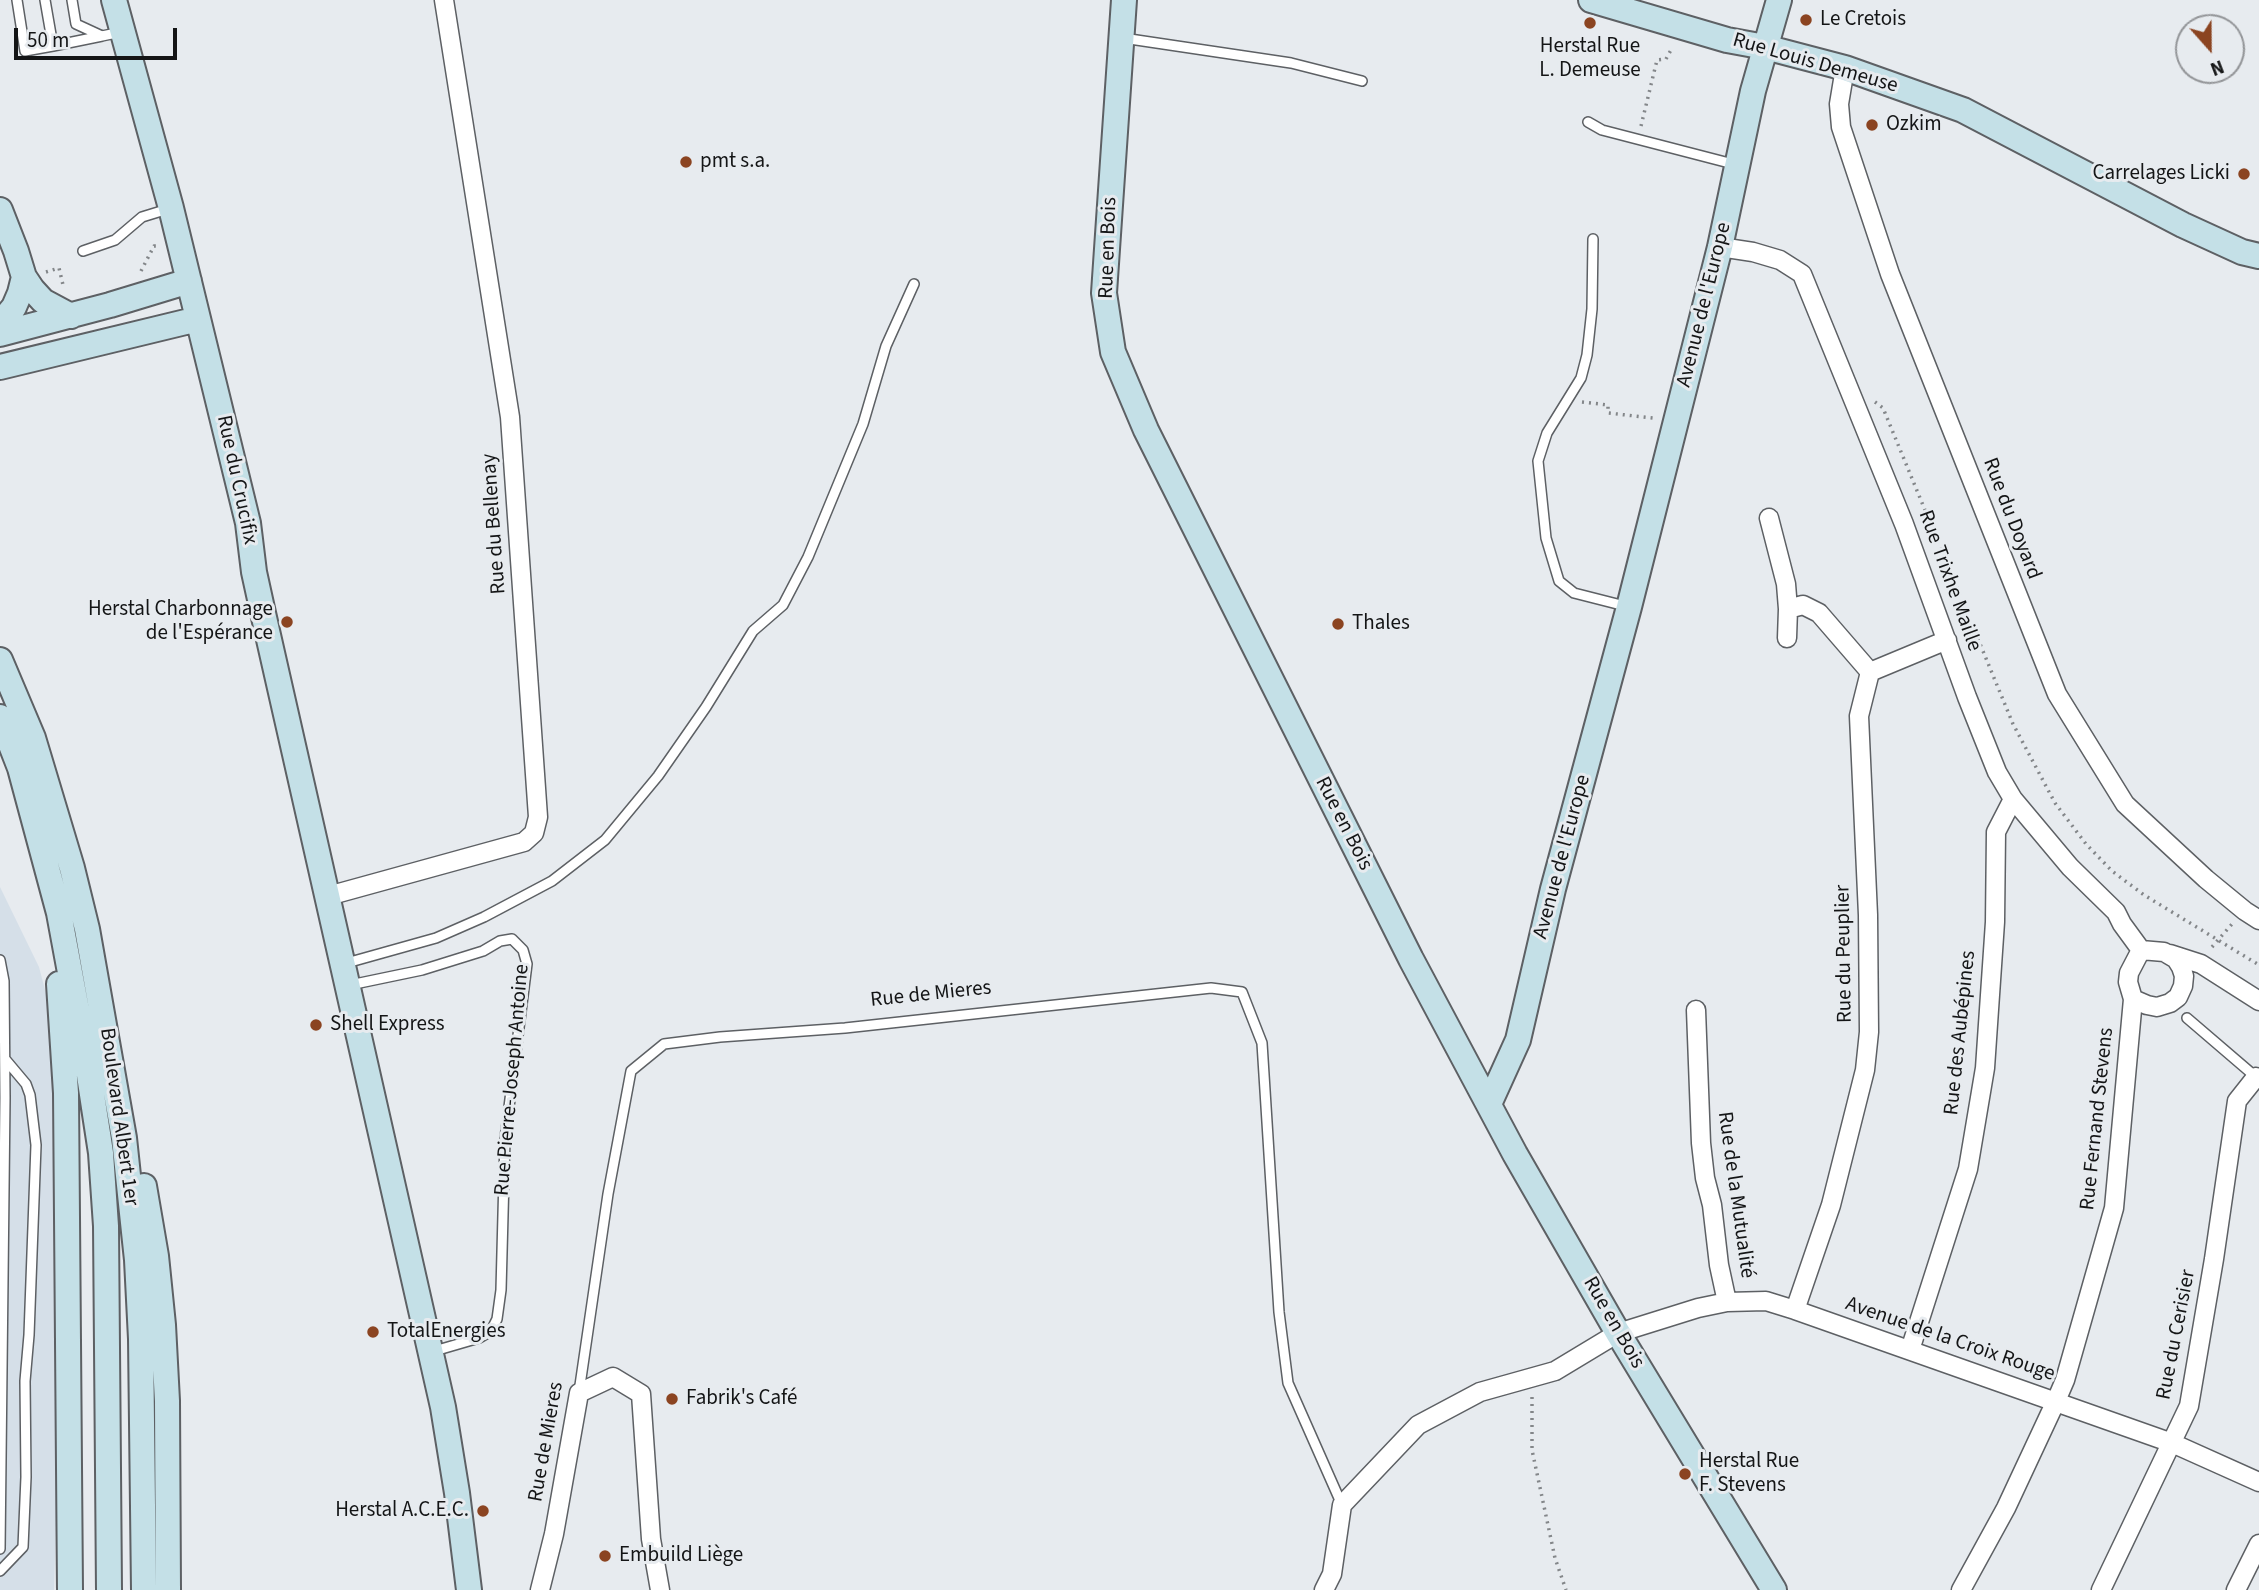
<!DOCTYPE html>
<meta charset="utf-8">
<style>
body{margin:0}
#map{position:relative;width:2259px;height:1590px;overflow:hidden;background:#e7ebef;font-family:"Source Sans 3",sans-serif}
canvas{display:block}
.north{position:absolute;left:2175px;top:14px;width:70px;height:70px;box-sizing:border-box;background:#e7ebef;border:2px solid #939598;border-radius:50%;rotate:159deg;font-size:19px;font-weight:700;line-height:28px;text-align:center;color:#141516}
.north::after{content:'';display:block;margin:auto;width:24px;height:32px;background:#8b4421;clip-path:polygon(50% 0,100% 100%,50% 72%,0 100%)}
.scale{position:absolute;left:14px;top:28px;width:163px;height:32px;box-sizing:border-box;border:4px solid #141516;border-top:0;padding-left:9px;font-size:21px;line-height:24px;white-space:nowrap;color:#141516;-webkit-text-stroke:5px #e7ebef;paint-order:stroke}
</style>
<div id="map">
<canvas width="2259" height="1590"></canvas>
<div class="north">N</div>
<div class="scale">50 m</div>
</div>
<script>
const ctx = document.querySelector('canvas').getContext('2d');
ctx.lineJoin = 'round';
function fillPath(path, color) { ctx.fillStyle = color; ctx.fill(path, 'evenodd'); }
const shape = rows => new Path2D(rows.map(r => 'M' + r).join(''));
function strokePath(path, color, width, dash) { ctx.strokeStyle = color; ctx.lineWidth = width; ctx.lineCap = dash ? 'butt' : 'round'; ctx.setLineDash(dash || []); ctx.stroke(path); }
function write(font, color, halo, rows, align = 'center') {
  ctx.font = font + ' "Source Sans 3",sans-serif'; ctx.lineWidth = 6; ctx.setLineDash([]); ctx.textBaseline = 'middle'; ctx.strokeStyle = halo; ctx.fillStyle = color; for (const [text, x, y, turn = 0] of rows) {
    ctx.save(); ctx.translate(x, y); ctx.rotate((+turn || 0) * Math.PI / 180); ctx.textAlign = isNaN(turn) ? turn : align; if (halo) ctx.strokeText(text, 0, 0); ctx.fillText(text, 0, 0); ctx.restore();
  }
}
const built = shape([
 [0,887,39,967,53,1020,57,1486,54,1590,0,1590]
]);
const path = shape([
 [1641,126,1657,60,1666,59,1672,48],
 [141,271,154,246,157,246],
 [46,272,59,268,63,285],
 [1582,402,1608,405,1608,413,1653,418],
 [1875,402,1883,408,2013,724,2055,803,2086,844,2112,871,2144,895,2259,965],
 [2212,947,2232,924],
 [1532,1397,1532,1450,1555,1558,1566,1590]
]);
const lane = shape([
 [17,0,25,51,53,46],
 [45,0,53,46,102,36],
 [72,0,76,24,102,36,121,32],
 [1123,38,1291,63,1362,81],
 [1588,122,1602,130,1737,165],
 [1593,239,1592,309,1587,355,1581,378,1547,433,1538,461,1546,538,1559,581,1574,593,1629,607],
 [83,251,115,240,142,217,168,209],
 [0,960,4,981,5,1098,0,1549],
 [343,964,436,938,484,917,552,881,605,840,658,776,706,707,753,631,783,605,808,557,863,424,886,346,914,284],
 [350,985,422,970,483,951,500,941,512,939,523,950,527,964,505,1139,501,1290,497,1319,491,1331,479,1338,431,1352],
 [2187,1018,2257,1078],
 [579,1392,608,1194,631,1071,664,1044,720,1037,845,1028,1211,988,1242,992,1262,1043,1279,1312,1288,1383,1342,1505],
 [0,1571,23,1547,26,1477,25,1381,29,1335,36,1145,30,1095,26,1084,5,1059]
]);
const street = shape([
 [1845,68,1839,104,1841,127,1890,274,2057,694,2125,804,2206,879,2245,911,2259,920],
 [1720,247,1753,252,1780,260,1802,274,1904,524,1967,697,1997,772,2013,799,2070,867,2116,912,2122,924,2141,950],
 [1769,518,1786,584,1788,609,1787,638],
 [1788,609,1803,605,1819,613,1870,672],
 [1870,672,1947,640],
 [328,896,524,842,534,833,538,817,510,417,444,0],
 [2170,954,2201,964,2259,1001],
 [2133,999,2147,1005,2157,1007,2170,1003,2178,997,2183,986,2184,976,2181,967,2176,959,2164,952,2141,950],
 [1696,1010,1701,1143,1705,1178,1712,1205,1719,1265,1727,1302],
 [1795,1310,1831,1205,1865,1070,1869,1032,1868,915,1859,716,1870,672],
 [1910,1350,1968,1169,1985,1068,1995,922,1996,832,2013,799],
 [540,1590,554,1534,579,1393,613,1377,641,1394,651,1539,660,1590],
 [1324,1590,1332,1574,1342,1505,1418,1425,1480,1392,1555,1371,1618,1333,1698,1308,1727,1302,1766,1301,1795,1310,2172,1443,2259,1482],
 [1961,1590,2006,1508,2056,1401,2065,1380,2114,1208,2133,999,2128,982,2129,973,2141,950],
 [2101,1590,2189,1406,2214,1259,2237,1101,2256,1077],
 [2236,1590,2259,1544]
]);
const secondary = shape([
 [114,0,171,208,248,523,254,572,263,613,443,1407,457,1493,469,1590],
 [1124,0,1104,293,1113,352,1146,430,1411,959,1515,1154,1618,1333,1774,1590],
 [1591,0,1727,40,1765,47,1845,68,1963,110,2183,225,2242,252,2259,256],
 [0,210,16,251,24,277,32,289,43,301,71,316],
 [0,324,14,307,20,293,24,277],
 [0,334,110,305,189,281],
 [0,367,198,319],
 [0,660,33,738,72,868,87,929,124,1138,137,1260,141,1339,144,1590],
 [0,717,20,768,59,913,89,1075,101,1153,106,1226,109,1590],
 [59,984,66,1093,70,1590],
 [1489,1104,1518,1040,1553,889,1629,607,1720,247,1753,91,1779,0],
 [144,1186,156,1256,163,1325,167,1401,168,1590]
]);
const markers = [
 [1806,20,7,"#8b4421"],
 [1590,23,7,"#8b4421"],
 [1872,125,7,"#8b4421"],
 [686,162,7,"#8b4421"],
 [2244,174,7,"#8b4421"],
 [287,622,7,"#8b4421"],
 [1338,624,7,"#8b4421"],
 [316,1025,7,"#8b4421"],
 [373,1332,7,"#8b4421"],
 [672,1399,7,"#8b4421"],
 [1685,1474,7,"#8b4421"],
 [483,1511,7,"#8b4421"],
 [605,1556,7,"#8b4421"]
];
const poiNames = [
 ["Le Cretois",1820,20],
 ["Herstal Rue",1590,47,"center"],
 ["L. Demeuse",1590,71,"center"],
 ["Ozkim",1886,125],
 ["pmt s.a.",700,162],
 ["Carrelages Licki",2230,174,"right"],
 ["Herstal Charbonnage",273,610,"right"],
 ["de l'Espérance",273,634,"right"],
 ["Thales",1352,624],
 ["Shell Express",330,1025],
 ["TotalEnergies",387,1332],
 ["Fabrik's Café",686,1399],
 ["Herstal Rue",1699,1462],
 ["F. Stevens",1699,1486],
 ["Herstal A.C.E.C.",469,1511,"right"],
 ["Embuild Liège",619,1556]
];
const streetNames = [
 ["Rue Louis Demeuse",1815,64,16],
 ["Rue en Bois",1109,248,-88],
 ["Avenue de l'Europe",1705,305,-76],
 ["Rue du Crucifix",236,480,78],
 ["Rue du Doyard",2011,519,69],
 ["Rue du Bellenay",495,524,-94],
 ["Rue Trixhe Maille",1949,581,70],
 ["Rue en Bois",1343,824,63],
 ["Avenue de l'Europe",1563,857,-75],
 ["Rue du Peuplier",1845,954,-91],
 ["Rue de Mieres",931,995,-6],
 ["Rue des Aubépines",1961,1033,-84],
 ["Rue Pierre-Joseph Antoine",513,1080,-85],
 ["Boulevard Albert 1er",118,1117,82],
 ["Rue Fernand Stevens",2098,1119,-84],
 ["Rue de la Mutualité",1735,1195,82],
 ["Rue en Bois",1613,1323,60],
 ["Rue du Cerisier",2177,1335,-79],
 ["Avenue de la Croix Rouge",1950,1340,19],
 ["Rue de Mieres",547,1442,-80]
];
fillPath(built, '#d5dfe8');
strokePath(lane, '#5d6064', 12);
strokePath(street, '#5d6064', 21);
strokePath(secondary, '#5d6064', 28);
strokePath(path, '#838689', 3.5, [2, 5]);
strokePath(lane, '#fff', 9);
strokePath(street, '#fff', 18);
strokePath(secondary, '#c4e0e7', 24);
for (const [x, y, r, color] of markers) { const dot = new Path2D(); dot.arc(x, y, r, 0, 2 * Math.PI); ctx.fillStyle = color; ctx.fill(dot); strokePath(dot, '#e7ebef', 2.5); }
write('21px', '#141516', '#e7ebef', poiNames, 'left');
write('21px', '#141516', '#e7ebef', streetNames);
</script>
